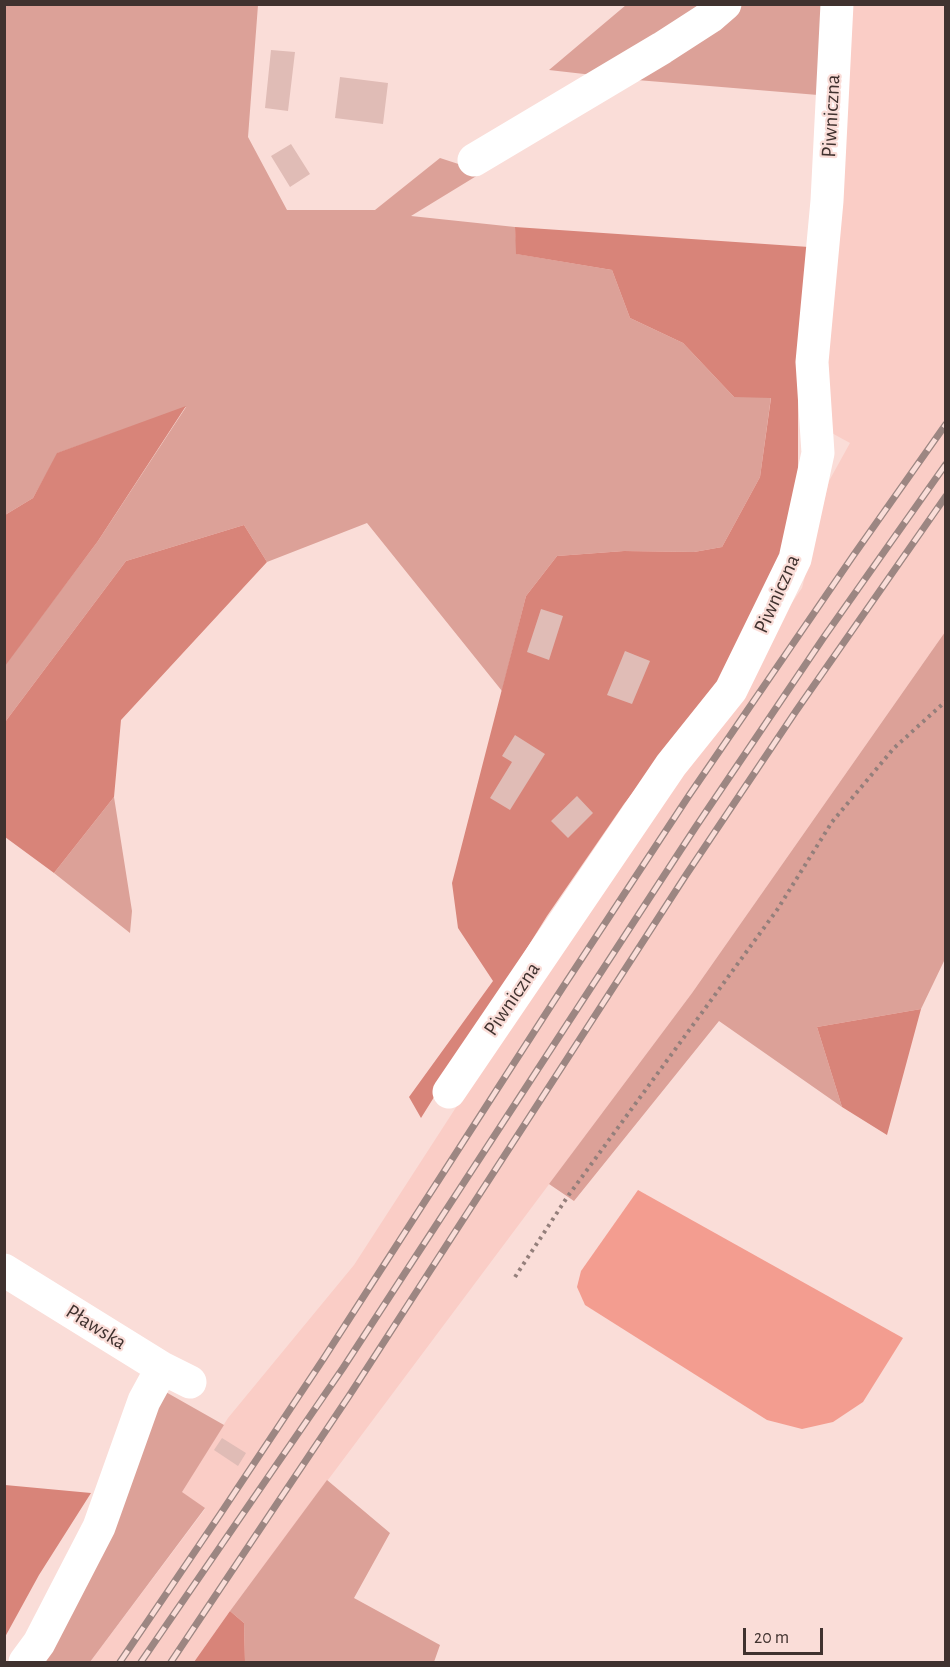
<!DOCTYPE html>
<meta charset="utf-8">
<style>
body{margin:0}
#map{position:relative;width:950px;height:1667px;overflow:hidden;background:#faddd8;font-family:"Alegreya Sans",sans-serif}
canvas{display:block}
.frame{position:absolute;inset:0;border:6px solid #40322f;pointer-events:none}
.scale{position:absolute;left:743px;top:1628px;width:80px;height:27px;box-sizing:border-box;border:3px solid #40322f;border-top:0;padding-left:8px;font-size:18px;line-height:21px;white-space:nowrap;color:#40322f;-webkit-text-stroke:4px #faddd8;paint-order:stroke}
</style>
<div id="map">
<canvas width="950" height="1667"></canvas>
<div class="frame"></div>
<div class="scale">20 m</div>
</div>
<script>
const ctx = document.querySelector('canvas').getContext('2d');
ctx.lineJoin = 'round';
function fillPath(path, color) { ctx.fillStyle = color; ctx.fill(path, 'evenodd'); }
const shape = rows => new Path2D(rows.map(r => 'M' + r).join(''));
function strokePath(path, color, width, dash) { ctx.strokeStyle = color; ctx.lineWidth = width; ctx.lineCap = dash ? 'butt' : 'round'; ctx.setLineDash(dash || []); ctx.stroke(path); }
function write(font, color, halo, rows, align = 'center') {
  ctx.font = font + ' "Alegreya Sans",sans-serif'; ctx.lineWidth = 4.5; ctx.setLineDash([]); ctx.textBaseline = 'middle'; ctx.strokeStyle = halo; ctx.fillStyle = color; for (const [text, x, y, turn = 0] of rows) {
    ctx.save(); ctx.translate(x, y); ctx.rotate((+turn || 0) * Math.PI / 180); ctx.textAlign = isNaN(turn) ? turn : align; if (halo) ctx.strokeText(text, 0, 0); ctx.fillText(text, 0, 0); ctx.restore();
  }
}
const built = shape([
 [850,5,945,5,945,632,692,993,230,1611,194,1662,90,1662,205,1509,181,1492,228,1418,354,1265,638,826,802,588,829,481,850,443,828,431,823,349]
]);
const green = shape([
 [5,5,258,5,248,137,287,210,375,210,440,158,483,172,411,216,515,227,517,254,612,270,630,318,683,343,734,397,771,397,760,477,722,547,694,552,624,551,557,556,526,596,502,691,367,523,267,562,244,525,126,561,5,722,4,666,98,541,186,407,58,453,33,498,5,515],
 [626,5,826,5,818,95,637,80,549,70],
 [945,632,945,959,921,1009,817,1027,842,1107,719,1021,574,1201,549,1184,692,993],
 [114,797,132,911,130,933,54,873],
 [164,1391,224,1425,182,1492,205,1508,90,1662,36,1662],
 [327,1480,390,1533,354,1598,440,1645,434,1662,245,1662,244,1623,230,1611]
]);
const forest = shape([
 [515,227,809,247,798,398,798,490,781,559,739,654,624,804,547,916,421,1118,409,1097,493,981,458,928,452,883,526,596,557,556,624,551,694,552,722,547,760,477,771,398,734,397,683,343,630,318,612,270,516,254],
 [186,406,98,541,5,666,5,515,33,498,57,453],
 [244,525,267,562,121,720,114,797,54,873,5,837,5,722,126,561],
 [921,1009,887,1135,842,1107,817,1027],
 [5,1485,91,1493,39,1575,5,1637],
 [230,1611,244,1623,245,1662,194,1662]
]);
const water = shape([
 [638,1190,903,1338,863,1402,833,1422,802,1429,767,1420,585,1305,577,1287,581,1271]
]);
const building = shape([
 [271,50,295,52,288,111,265,108],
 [340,77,388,83,383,124,335,118],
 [291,144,310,174,290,187,271,156],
 [541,609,563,616,549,660,527,652],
 [625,651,650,661,632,704,607,695],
 [515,735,545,754,510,810,490,798,512,762,502,756],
 [577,796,593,813,568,838,551,821],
 [222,1438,246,1453,238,1466,214,1450]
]);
const path = shape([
 [515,1277,568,1196,777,910,832,822,894,748,946,701]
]);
const minor = shape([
 [474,160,662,48,710,17,725,4],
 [449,1092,671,765,731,690,795,559,818,453,812,362,827,201,837,4],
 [4,1270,162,1368,190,1382],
 [25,1662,39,1643,99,1527,144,1401,162,1368]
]);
const rail = shape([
 [120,1662,221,1513,324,1358,563,987,688,797,853,556,946,424],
 [141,1662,343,1368,695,828,824,637,946,464],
 [171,1662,349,1396,686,875,796,711,946,496]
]);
const streetNames = [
 ["Piwniczna",831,116,-87],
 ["Piwniczna",777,594,-66],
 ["Piwniczna",512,999,-56],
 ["Pławska",96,1327,32]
];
fillPath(built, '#facdc6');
fillPath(green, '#dca198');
fillPath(forest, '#d88479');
fillPath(water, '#f39d90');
fillPath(building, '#e0bcb6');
strokePath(path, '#947f7b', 4, [3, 4.5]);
strokePath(minor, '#fff', 33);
strokePath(rail, '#9c8682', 7);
strokePath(rail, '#faddd8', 4.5, [14]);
write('21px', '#40322f', '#faddd8', streetNames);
</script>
